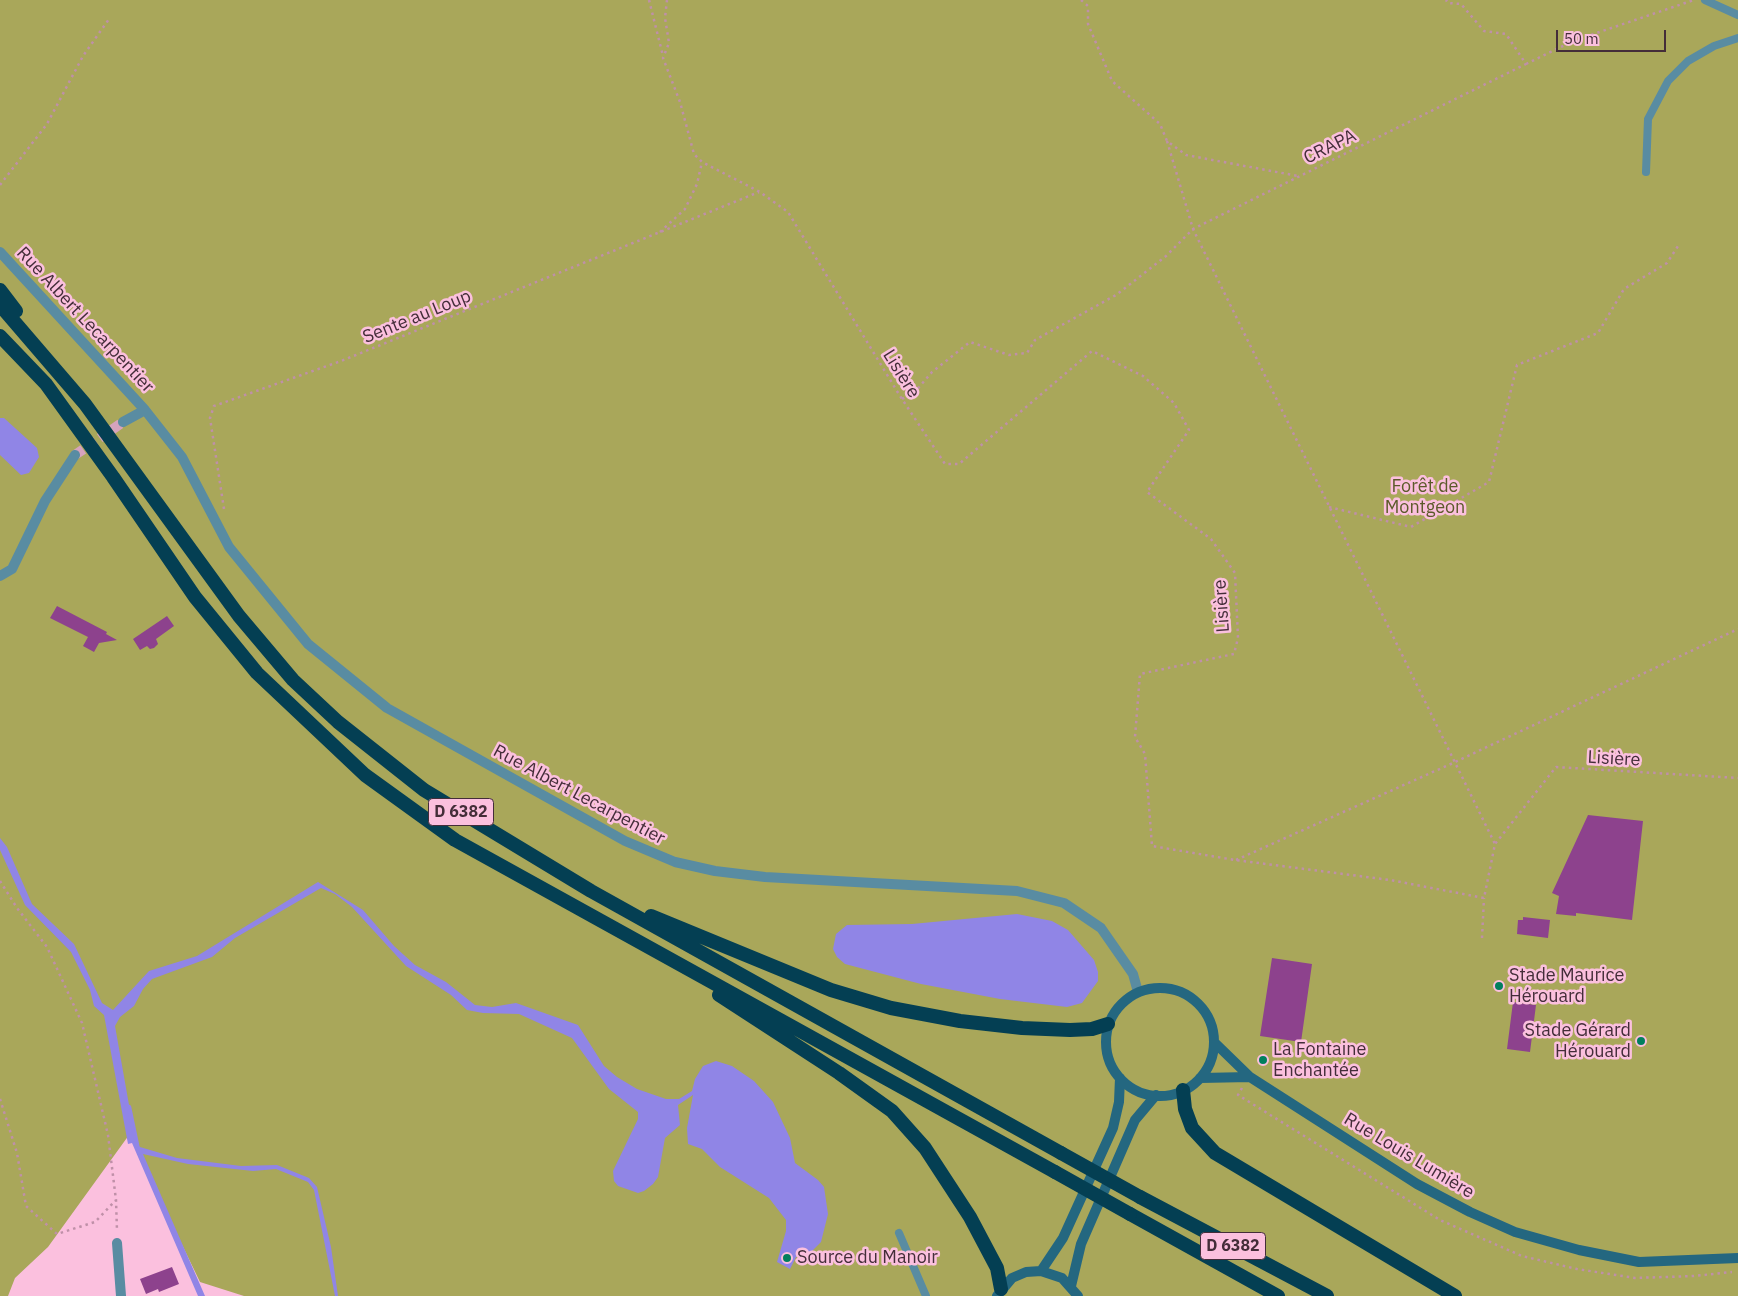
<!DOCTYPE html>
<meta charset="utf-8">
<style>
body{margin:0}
#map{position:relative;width:1738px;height:1296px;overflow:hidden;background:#fbc0de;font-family:"IBM Plex Sans",sans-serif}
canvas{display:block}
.scale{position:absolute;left:1556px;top:30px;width:110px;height:22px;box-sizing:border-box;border:2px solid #442d39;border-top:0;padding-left:6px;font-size:15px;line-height:18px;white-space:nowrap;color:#442d39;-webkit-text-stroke:4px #fbc0de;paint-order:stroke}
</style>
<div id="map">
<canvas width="1738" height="1296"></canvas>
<div class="scale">50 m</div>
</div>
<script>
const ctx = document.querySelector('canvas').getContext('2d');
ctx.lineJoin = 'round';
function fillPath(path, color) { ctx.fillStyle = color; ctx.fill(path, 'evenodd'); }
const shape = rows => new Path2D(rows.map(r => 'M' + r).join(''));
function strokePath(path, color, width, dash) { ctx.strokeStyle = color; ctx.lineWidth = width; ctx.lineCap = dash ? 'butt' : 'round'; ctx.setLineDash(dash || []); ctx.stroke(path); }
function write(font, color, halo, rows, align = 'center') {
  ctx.font = font + ' "IBM Plex Sans",sans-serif'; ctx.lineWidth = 5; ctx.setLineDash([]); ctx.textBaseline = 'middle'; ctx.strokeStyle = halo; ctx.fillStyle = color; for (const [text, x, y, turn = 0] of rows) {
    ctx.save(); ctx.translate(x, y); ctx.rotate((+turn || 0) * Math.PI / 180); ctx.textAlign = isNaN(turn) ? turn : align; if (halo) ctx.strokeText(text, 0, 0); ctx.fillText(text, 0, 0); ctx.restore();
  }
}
const green = shape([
 [0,0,1738,0,1738,1296,244,1296,200,1282,129,1135,48,1247,15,1278,8,1296,0,1296]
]);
const water = shape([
 [0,418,4,418,37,448,39,457,29,473,21,475,0,455],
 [0,838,7,847,32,904,74,944,102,1003,113,1010,149,971,197,956,318,882,363,910,394,946,415,965,446,982,475,1005,492,1007,516,1003,578,1025,604,1066,617,1077,637,1089,666,1099,679,1099,692,1091,695,1079,703,1066,716,1061,732,1066,754,1081,773,1102,790,1138,795,1163,818,1180,824,1187,828,1214,821,1242,810,1253,796,1257,790,1269,777,1262,786,1231,786,1220,769,1198,720,1167,702,1149,688,1144,687,1128,693,1095,678,1105,680,1125,665,1138,658,1177,653,1184,644,1191,638,1193,618,1186,614,1181,613,1171,638,1119,638,1112,609,1089,572,1038,519,1014,483,1013,467,1010,451,995,406,966,352,907,335,894,321,888,235,938,212,957,152,979,143,989,134,1006,120,1017,115,1026,134,1133,140,1147,177,1158,241,1166,277,1165,309,1178,317,1187,331,1247,338,1296,335,1296,314,1190,308,1182,276,1169,253,1171,188,1164,143,1154,205,1296,198,1296,132,1143,128,1144,104,1015,94,1006,90,990,71,952,25,905,0,850],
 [1017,914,1052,921,1068,930,1094,960,1098,972,1098,981,1082,1003,1067,1007,1000,999,921,984,845,964,837,957,833,949,836,934,847,925,912,924]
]);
const stream = shape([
 [129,1107,137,1145]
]);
const building = shape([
 [57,606,107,632,106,634,117,640,99,643,94,652,83,646,88,637,50,618],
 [167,616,174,626,156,639,158,644,154,648,150,649,147,646,140,650,133,639],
 [1588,815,1643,821,1632,920,1576,913,1576,916,1556,914,1559,896,1552,893],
 [1523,917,1550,920,1548,938,1517,934,1518,920,1523,920],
 [1272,958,1312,964,1301,1042,1260,1036],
 [1513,1002,1536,1005,1530,1052,1507,1049],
 [172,1267,179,1284,159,1292,158,1289,146,1294,140,1279]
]);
const minorTunnel = shape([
 [75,455,123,422]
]);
const path = shape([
 [649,0,663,56],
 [667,0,665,18,669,43,663,58,680,102,694,154,702,162,760,192,788,212,900,396,945,464,959,464,1092,351,1143,376,1174,403,1189,430,1147,492,1211,539,1235,573,1238,638,1234,654,1140,674,1135,737,1145,754,1152,846,1235,860,1390,880,1484,898,1495,844,1556,767,1738,778],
 [1081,0,1088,6,1088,24,1112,81,1160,124,1167,141,1186,155,1298,176],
 [1526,64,1573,41,1694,0],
 [1167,141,1193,229,1526,64,1506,34,1484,31,1461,4,1448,3,1446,0],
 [0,185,47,124,83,56,109,19],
 [660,232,685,209,697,184,702,162],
 [902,399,914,393,932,372,970,342,1009,355,1027,353,1035,340,1116,295,1166,256,1193,229,1495,844],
 [1329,507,1411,527,1489,482,1517,365,1598,333,1624,289,1667,263,1680,243],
 [224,509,210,418,214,406,341,361,759,192],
 [1236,860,1453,763,1738,629],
 [0,881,17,908,47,947,82,1023,108,1135,116,1200,117,1231],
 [1482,938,1484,898],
 [1242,1088,1238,1095,1440,1220,1522,1256,1577,1269,1635,1278,1694,1276,1732,1272],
 [0,1099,17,1153,26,1206,57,1234,95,1222,116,1200]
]);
const service = shape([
 [1705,0,1738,15],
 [1646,172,1648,119,1668,81,1688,61,1714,46,1738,38],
 [899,1233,926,1296]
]);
const minor = shape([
 [0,252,145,410,182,457,229,547,308,644,387,708,625,841,675,862,715,871,765,877,1017,891,1064,903,1101,928,1133,974,1138,992],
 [123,422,145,410],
 [0,576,12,569,45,501,75,455],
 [117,1243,121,1296]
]);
const secondary = shape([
 '1106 1042a54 54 0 1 1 108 0a54 54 0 1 1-108 0Z',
 [1214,1042,1250,1077,1417,1184,1470,1212,1515,1232,1579,1250,1639,1262,1738,1258],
 [1200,1078,1250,1077],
 [1041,1271,1063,1238,1113,1128,1119,1102,1120,1078],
 [1071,1286,1081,1244,1135,1120,1156,1095],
 [997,1296,1012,1278,1026,1272,1041,1271,1062,1278,1078,1296]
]);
const trunk = shape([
 [0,290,16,311],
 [0,305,85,404,239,616,293,680,338,722,424,790,591,891,1061,1153],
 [0,336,46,384,113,477,195,597,257,673,365,775,455,840,1055,1172],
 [651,916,831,990,891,1008,960,1021,1022,1028,1070,1030,1092,1029,1108,1024],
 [719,995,839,1073,892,1111,925,1148,970,1217,997,1268,1001,1289],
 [1183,1090,1185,1109,1192,1128,1215,1153,1455,1296],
 [1140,1197,1327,1296],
 [1130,1214,1278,1296]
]);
const trunkBridge = shape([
 [1061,1153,1140,1197],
 [1055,1172,1130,1214]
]);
const markers = [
 [1499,986,5,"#027f5e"],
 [1641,1041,5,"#027f5e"],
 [1263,1060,5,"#027f5e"],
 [787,1258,5,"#027f5e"]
];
const shields = [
 [461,812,65],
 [1233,1246,65]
];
const shieldNames = [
 ["D 6382",461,812],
 ["D 6382",1233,1246]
];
const streetNames = [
 ["CRAPA",1330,147,-26],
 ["Sente au Loup",417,317,-22],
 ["Rue Albert Lecarpentier",85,320,47],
 ["Lisière",901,374,58],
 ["Lisière",1222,606,-94],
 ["Lisière",1614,759,3],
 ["Rue Albert Lecarpentier",579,795,28],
 ["Rue Louis Lumière",1409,1156,31]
];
const parkNames = [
 ["Forêt de",1425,487],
 ["Montgeon",1425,508]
];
const poiNames = [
 ["Stade Maurice",1509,976],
 ["Hérouard",1509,997],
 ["Stade Gérard",1631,1031,"right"],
 ["Hérouard",1631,1052,"right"],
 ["La Fontaine",1273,1050],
 ["Enchantée",1273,1071],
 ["Source du Manoir",797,1258]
];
fillPath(green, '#a9a75a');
fillPath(water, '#9085e6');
strokePath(stream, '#9085e6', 4.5);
fillPath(building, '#8d428d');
strokePath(minorTunnel, '#d6a3bd', 10, [10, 5]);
strokePath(path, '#bf90a8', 2.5, [2.5, 4]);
strokePath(service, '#598ca2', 8);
strokePath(minor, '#598ca2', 10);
strokePath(secondary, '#246780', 10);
strokePath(trunk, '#043f53', 14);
strokePath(trunkBridge, '#043f53', 14);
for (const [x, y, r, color] of markers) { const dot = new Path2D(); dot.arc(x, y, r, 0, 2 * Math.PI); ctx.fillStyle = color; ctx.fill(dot); strokePath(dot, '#fbc0de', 2); }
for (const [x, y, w] of shields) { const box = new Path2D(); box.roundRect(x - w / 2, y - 13.5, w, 27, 4); ctx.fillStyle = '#fbc0de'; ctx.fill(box); strokePath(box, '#442d39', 1); }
write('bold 16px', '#442d39', null, shieldNames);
write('18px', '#442d39', '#fbc0de', streetNames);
write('18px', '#5c5a2a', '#fbc0de', parkNames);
write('18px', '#442d39', '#fbc0de', poiNames, 'left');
</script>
